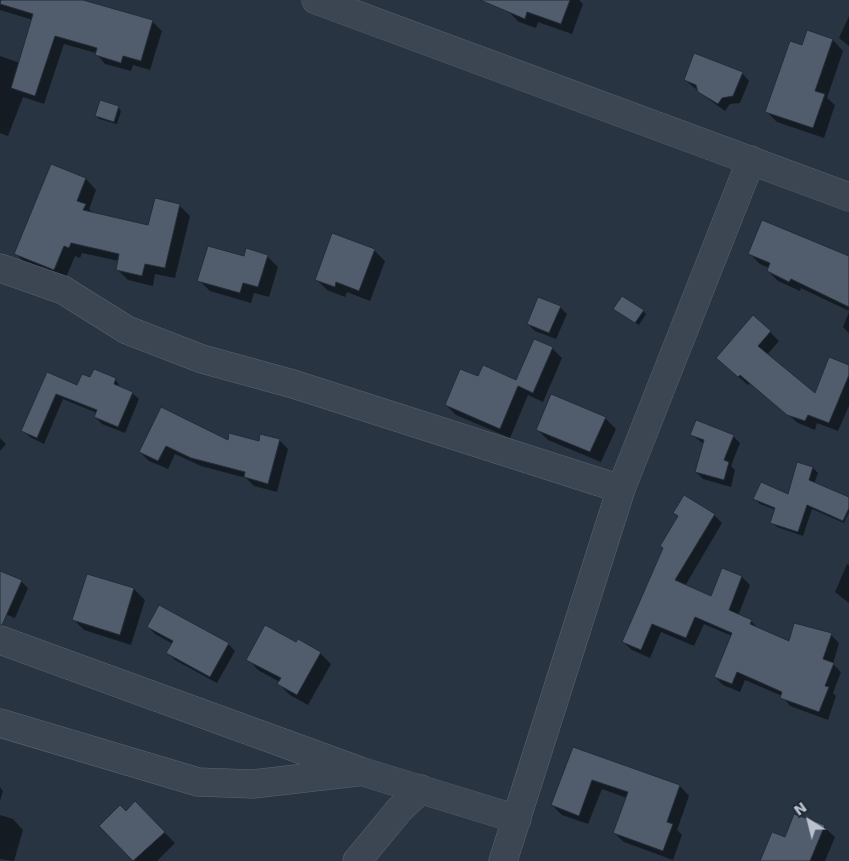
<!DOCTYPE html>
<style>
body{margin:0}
#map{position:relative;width:849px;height:861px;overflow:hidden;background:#283442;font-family:"DejaVu Sans",sans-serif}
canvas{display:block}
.north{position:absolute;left:784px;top:796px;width:50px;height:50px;-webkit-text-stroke:4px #212b37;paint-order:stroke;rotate:324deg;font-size:14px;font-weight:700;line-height:20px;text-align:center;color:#b9c1cc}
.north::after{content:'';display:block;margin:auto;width:18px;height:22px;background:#b9c1cc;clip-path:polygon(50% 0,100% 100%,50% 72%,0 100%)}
</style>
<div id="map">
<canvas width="849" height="861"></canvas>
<div class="north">N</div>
</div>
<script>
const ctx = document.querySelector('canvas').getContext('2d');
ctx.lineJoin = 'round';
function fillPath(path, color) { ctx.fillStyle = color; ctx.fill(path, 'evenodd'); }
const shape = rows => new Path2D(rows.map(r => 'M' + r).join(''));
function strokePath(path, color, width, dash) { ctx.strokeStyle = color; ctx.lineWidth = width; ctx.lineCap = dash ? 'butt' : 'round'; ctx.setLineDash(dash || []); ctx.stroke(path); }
const shadow = shape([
 [0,0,79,0,152,21,162,31,150,70,133,65,131,71,105,64,96,53,64,44,44,104,23,97,8,136,0,133,0,56,20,63,33,20,0,10],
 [512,0,579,0,583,4,572,34,538,22,536,28,519,22,508,11],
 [849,16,849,46,839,38],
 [808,32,833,40,843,51,827,98,835,105,824,138,777,122,767,112,802,46],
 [742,73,749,81,740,103,730,104,725,111,707,98,685,80],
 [118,107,121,111,117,124,99,119,96,116],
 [52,165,86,179,96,190,89,209,93,213,149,226,179,205,190,216,175,278,155,274,153,286,128,280,117,269,119,261,82,253,80,258,75,256,65,280,26,264,15,253],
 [374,250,385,261,370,301,347,292,345,297,327,290,316,279],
 [749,253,849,258,849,311,801,288,800,291,778,281,768,271,769,268,760,264],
 [267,256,278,267,269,297,254,293,251,303,210,291,199,280,245,258],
 [560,307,567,314,556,339,535,331,528,324],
 [643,311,646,314,639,325,618,312],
 [849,312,849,333,843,327],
 [770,332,779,341,767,355,815,395,849,366,849,406,838,431,817,423,815,430,798,423,750,383,748,385,717,358],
 [552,348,562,358,543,402,528,395,510,438,456,415,446,405,479,378,517,381],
 [48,374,78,386,91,378,115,379,121,388,132,393,139,399,125,433,102,424,95,417,97,413,63,399,44,444,30,437,23,431],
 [161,409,228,441,279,440,288,449,277,492,254,486,246,478,201,466,175,454,168,469,149,461,140,452],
 [605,418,616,429,601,462,548,440,537,429],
 [692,435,733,436,740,443,731,466,735,470,731,487,703,479,696,472,704,444],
 [0,438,6,444,0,451],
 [813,468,818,473,814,484,849,499,849,512,844,523,812,509,803,536,777,527,772,522,776,510,760,504,755,499,789,495],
 [674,513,714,515,722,523,685,586,712,597,723,569,742,577,750,585,738,616,751,621,760,630,789,643,831,635,839,643,833,664,841,672,833,693,836,696,828,720,790,706,782,696,745,680,740,692,723,685,715,677,732,636,704,624,694,646,661,632,650,658,632,650,623,642,678,517],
 [847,564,849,565,849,603,835,592],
 [0,572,21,581,28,588,15,618,0,612],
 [87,575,134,589,145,600,131,645,84,630,74,620],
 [148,627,228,644,235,651,217,683,175,660,168,653,173,644,155,634],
 [296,643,320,653,331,664,308,705,290,695,279,684,280,682,258,670,248,659],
 [574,748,680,786,689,796,677,830,682,835,673,860,624,842,614,833,627,798,602,789,588,824,562,815,552,805],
 [0,787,3,791,0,801],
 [135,803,175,843,157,861,135,861,100,826,126,813],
 [0,815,13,819,23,830,14,861,0,859],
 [824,827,835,837,825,861,762,861,785,838]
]);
const building = shape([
 [1,0,83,0,153,20,141,61,123,56,121,63,95,55,97,48,55,36,35,96,11,88,33,14,0,4,1,0],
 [480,0,570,0,561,24,527,12,525,19,480,0],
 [807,30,833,39,815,91,825,94,813,128,765,112,790,41,802,45,807,30],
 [694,53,743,72,733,96,722,98,718,104,698,92,696,85,684,80,694,53],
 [100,100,119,106,114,122,95,116,100,100],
 [51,164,86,178,77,201,86,204,83,210,148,225,155,198,180,204,165,268,145,264,142,276,116,270,119,254,71,243,69,248,64,246,54,270,14,254,51,164],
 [762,220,849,256,849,307,791,279,789,282,767,271,770,263,748,254,762,220],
 [332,233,375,249,359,291,336,282,335,287,315,280,332,233],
 [208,246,244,256,246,248,268,255,258,287,243,283,240,293,197,281,208,246],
 [622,296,644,310,635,323,613,309,622,296],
 [538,297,561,306,549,333,527,324,538,297],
 [753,315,771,331,758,346,815,393,829,357,849,365,849,375,829,423,808,415,805,421,787,415,740,375,738,377,716,358,753,315],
 [534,339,553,347,533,393,518,386,500,429,445,405,460,369,478,376,483,365,516,380,534,339],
 [94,369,116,378,114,384,133,392,118,427,94,417,97,410,56,394,37,438,21,431,47,372,77,385,82,374,90,377,94,369],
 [551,394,606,417,590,452,536,430,551,394],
 [161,407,228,440,229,433,259,441,260,434,280,439,268,484,244,477,245,472,191,458,166,446,158,461,139,452,161,407],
 [696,420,734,435,724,460,729,462,724,480,695,472,704,440,690,435,696,420],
 [797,462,813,467,809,480,849,497,849,508,843,521,807,505,798,532,770,523,775,508,753,499,761,482,788,494,797,462],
 [684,495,715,514,675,580,711,596,722,568,742,576,729,610,752,620,750,624,789,641,794,623,832,633,823,659,834,663,825,686,829,687,819,712,780,698,782,692,737,672,732,684,714,677,732,633,695,617,686,638,652,624,641,650,622,642,663,548,660,546,678,516,673,513,684,495],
 [0,571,22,580,2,625,0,625,0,571],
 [87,574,134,588,120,635,72,620,87,574],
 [159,605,229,643,210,677,166,653,173,641,147,627,159,605],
 [265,625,296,642,298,639,321,652,297,695,277,684,281,678,246,660,265,625],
 [573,747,680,785,667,822,673,824,663,851,613,833,628,792,592,780,579,816,551,805,573,747],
 [135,801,165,832,133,861,99,826,120,805,126,811,135,801],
 [794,814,825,825,810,861,760,861,772,832,785,837,794,814]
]);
const minor = shape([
 [316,0,849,197],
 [0,268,63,290,127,330,202,359,293,384,621,489],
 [0,640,360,771,517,819],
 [0,723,198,782,253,784,357,772],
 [357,861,399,810,421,789],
 [503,861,621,489,751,160]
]);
fillPath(shadow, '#0007');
fillPath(building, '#515d6d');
strokePath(building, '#232d39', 1);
strokePath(minor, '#5a646f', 29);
strokePath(minor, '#3c4652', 28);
</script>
